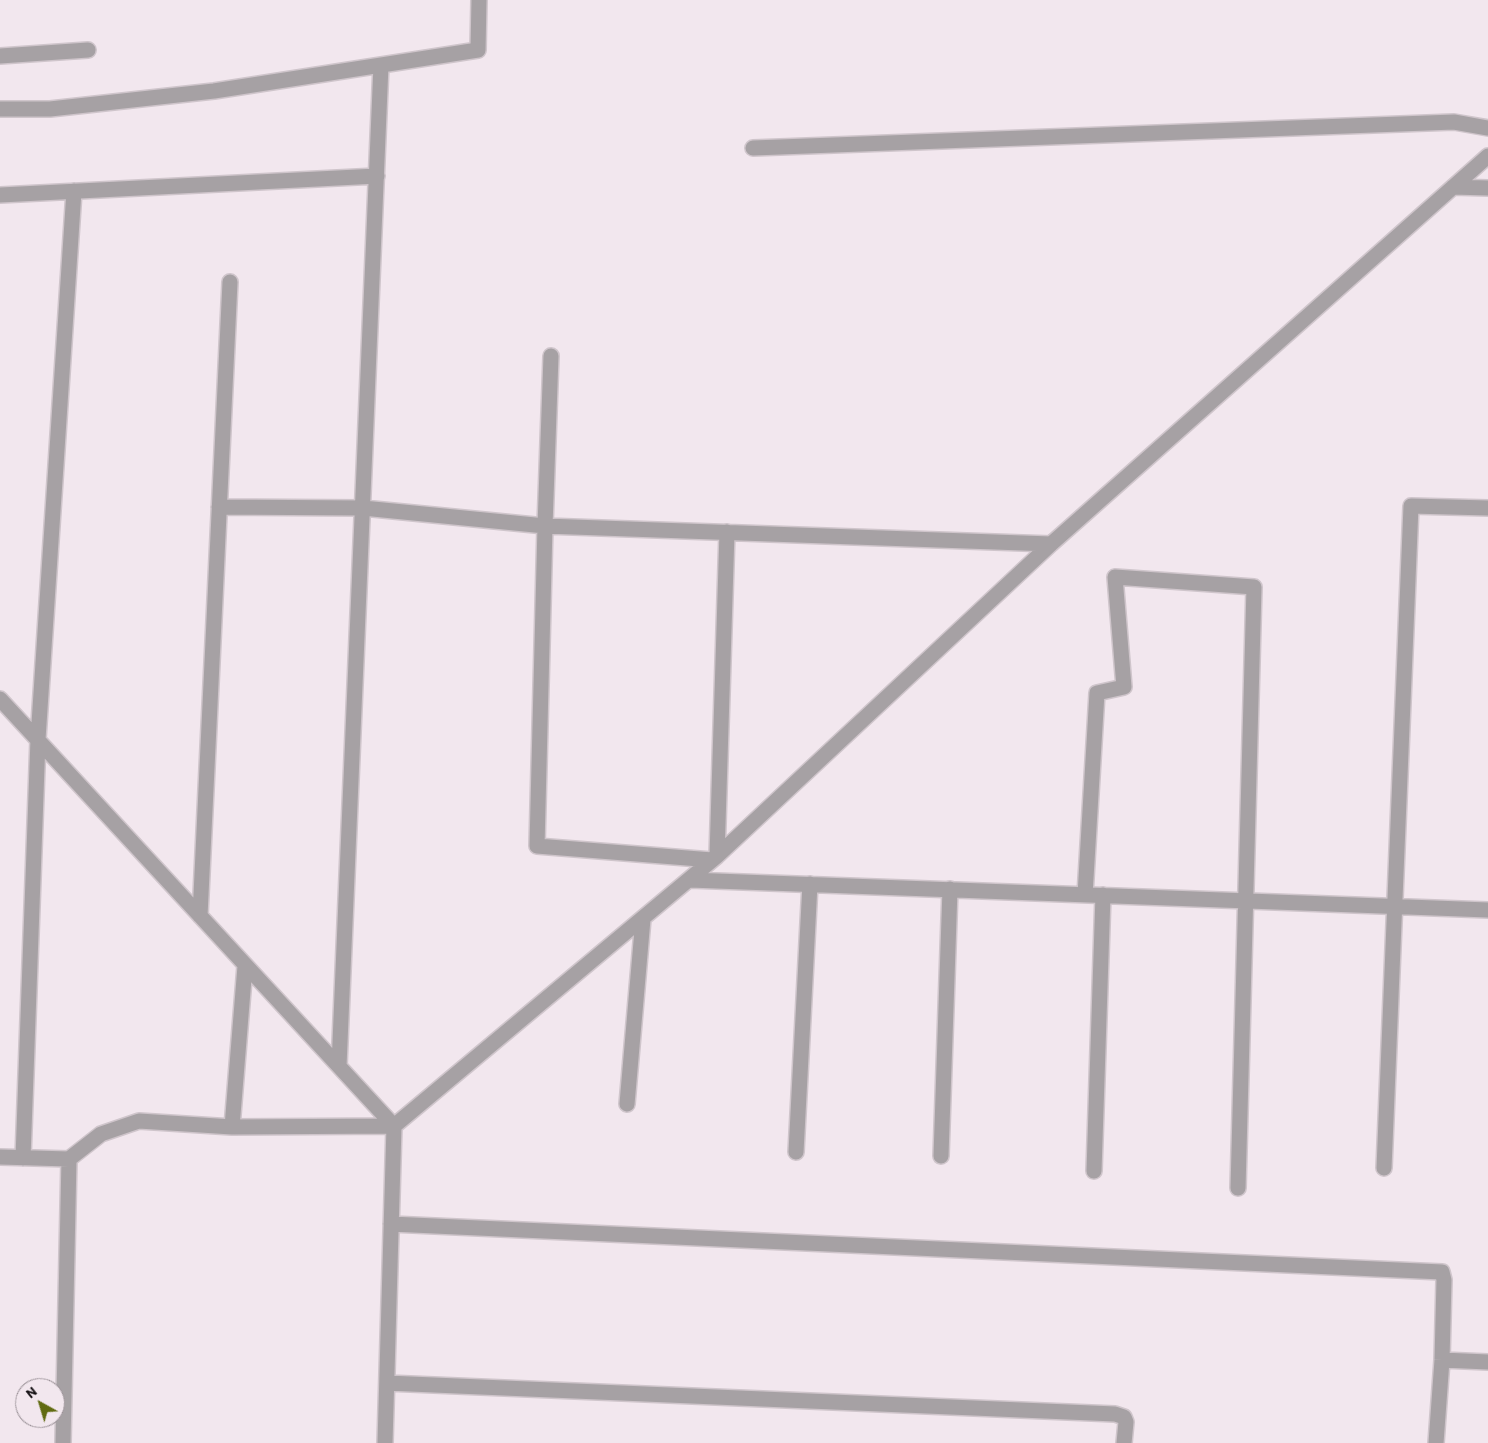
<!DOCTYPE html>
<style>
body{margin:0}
#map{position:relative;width:1488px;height:1443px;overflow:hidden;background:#f2e7ee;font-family:Barlow,sans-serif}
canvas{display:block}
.north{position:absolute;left:15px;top:1378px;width:50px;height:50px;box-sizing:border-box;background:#f2e7ee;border:1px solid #9a9197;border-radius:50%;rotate:321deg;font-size:14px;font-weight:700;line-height:20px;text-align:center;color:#151114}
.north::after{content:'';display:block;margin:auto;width:18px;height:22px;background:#616b11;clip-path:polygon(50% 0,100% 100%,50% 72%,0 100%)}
</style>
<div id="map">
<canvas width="1488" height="1443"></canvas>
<div class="north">N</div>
</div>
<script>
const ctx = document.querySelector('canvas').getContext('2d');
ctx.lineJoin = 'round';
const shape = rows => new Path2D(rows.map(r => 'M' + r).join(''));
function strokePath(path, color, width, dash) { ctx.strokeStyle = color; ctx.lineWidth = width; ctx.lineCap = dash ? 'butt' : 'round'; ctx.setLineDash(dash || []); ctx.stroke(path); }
const minor = shape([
 [0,56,88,50],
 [0,109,50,109,214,91,478,50,479,0],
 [753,148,1454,122,1488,128],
 [1453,187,1488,188],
 [0,195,377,176],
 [551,356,545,526,537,846,712,860],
 [219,507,363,508,545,526,1051,544],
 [0,699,394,1126,385,1443],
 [717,856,727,532],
 [690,880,1488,910],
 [1085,895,1097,693,1124,687,1115,577,1254,587,1238,1188],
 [200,916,230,282],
 [339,1066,381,65],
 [627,1104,643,919],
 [232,1127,245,966],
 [796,1152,810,884],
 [941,1156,950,889],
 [0,1157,69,1159,63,1443],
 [23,1158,38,739,74,191],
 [69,1159,101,1134,139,1121,232,1127,394,1126,717,856,1051,544,1488,156],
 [1384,1168,1411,506,1488,508],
 [1094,1171,1103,895],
 [391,1224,1442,1272,1444,1280,1442,1360,1436,1443],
 [1442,1360,1488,1362],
 [387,1383,1115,1414,1124,1417,1126,1422,1124,1443]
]);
strokePath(minor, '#cfc5cb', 18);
strokePath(minor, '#a6a1a4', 15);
</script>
